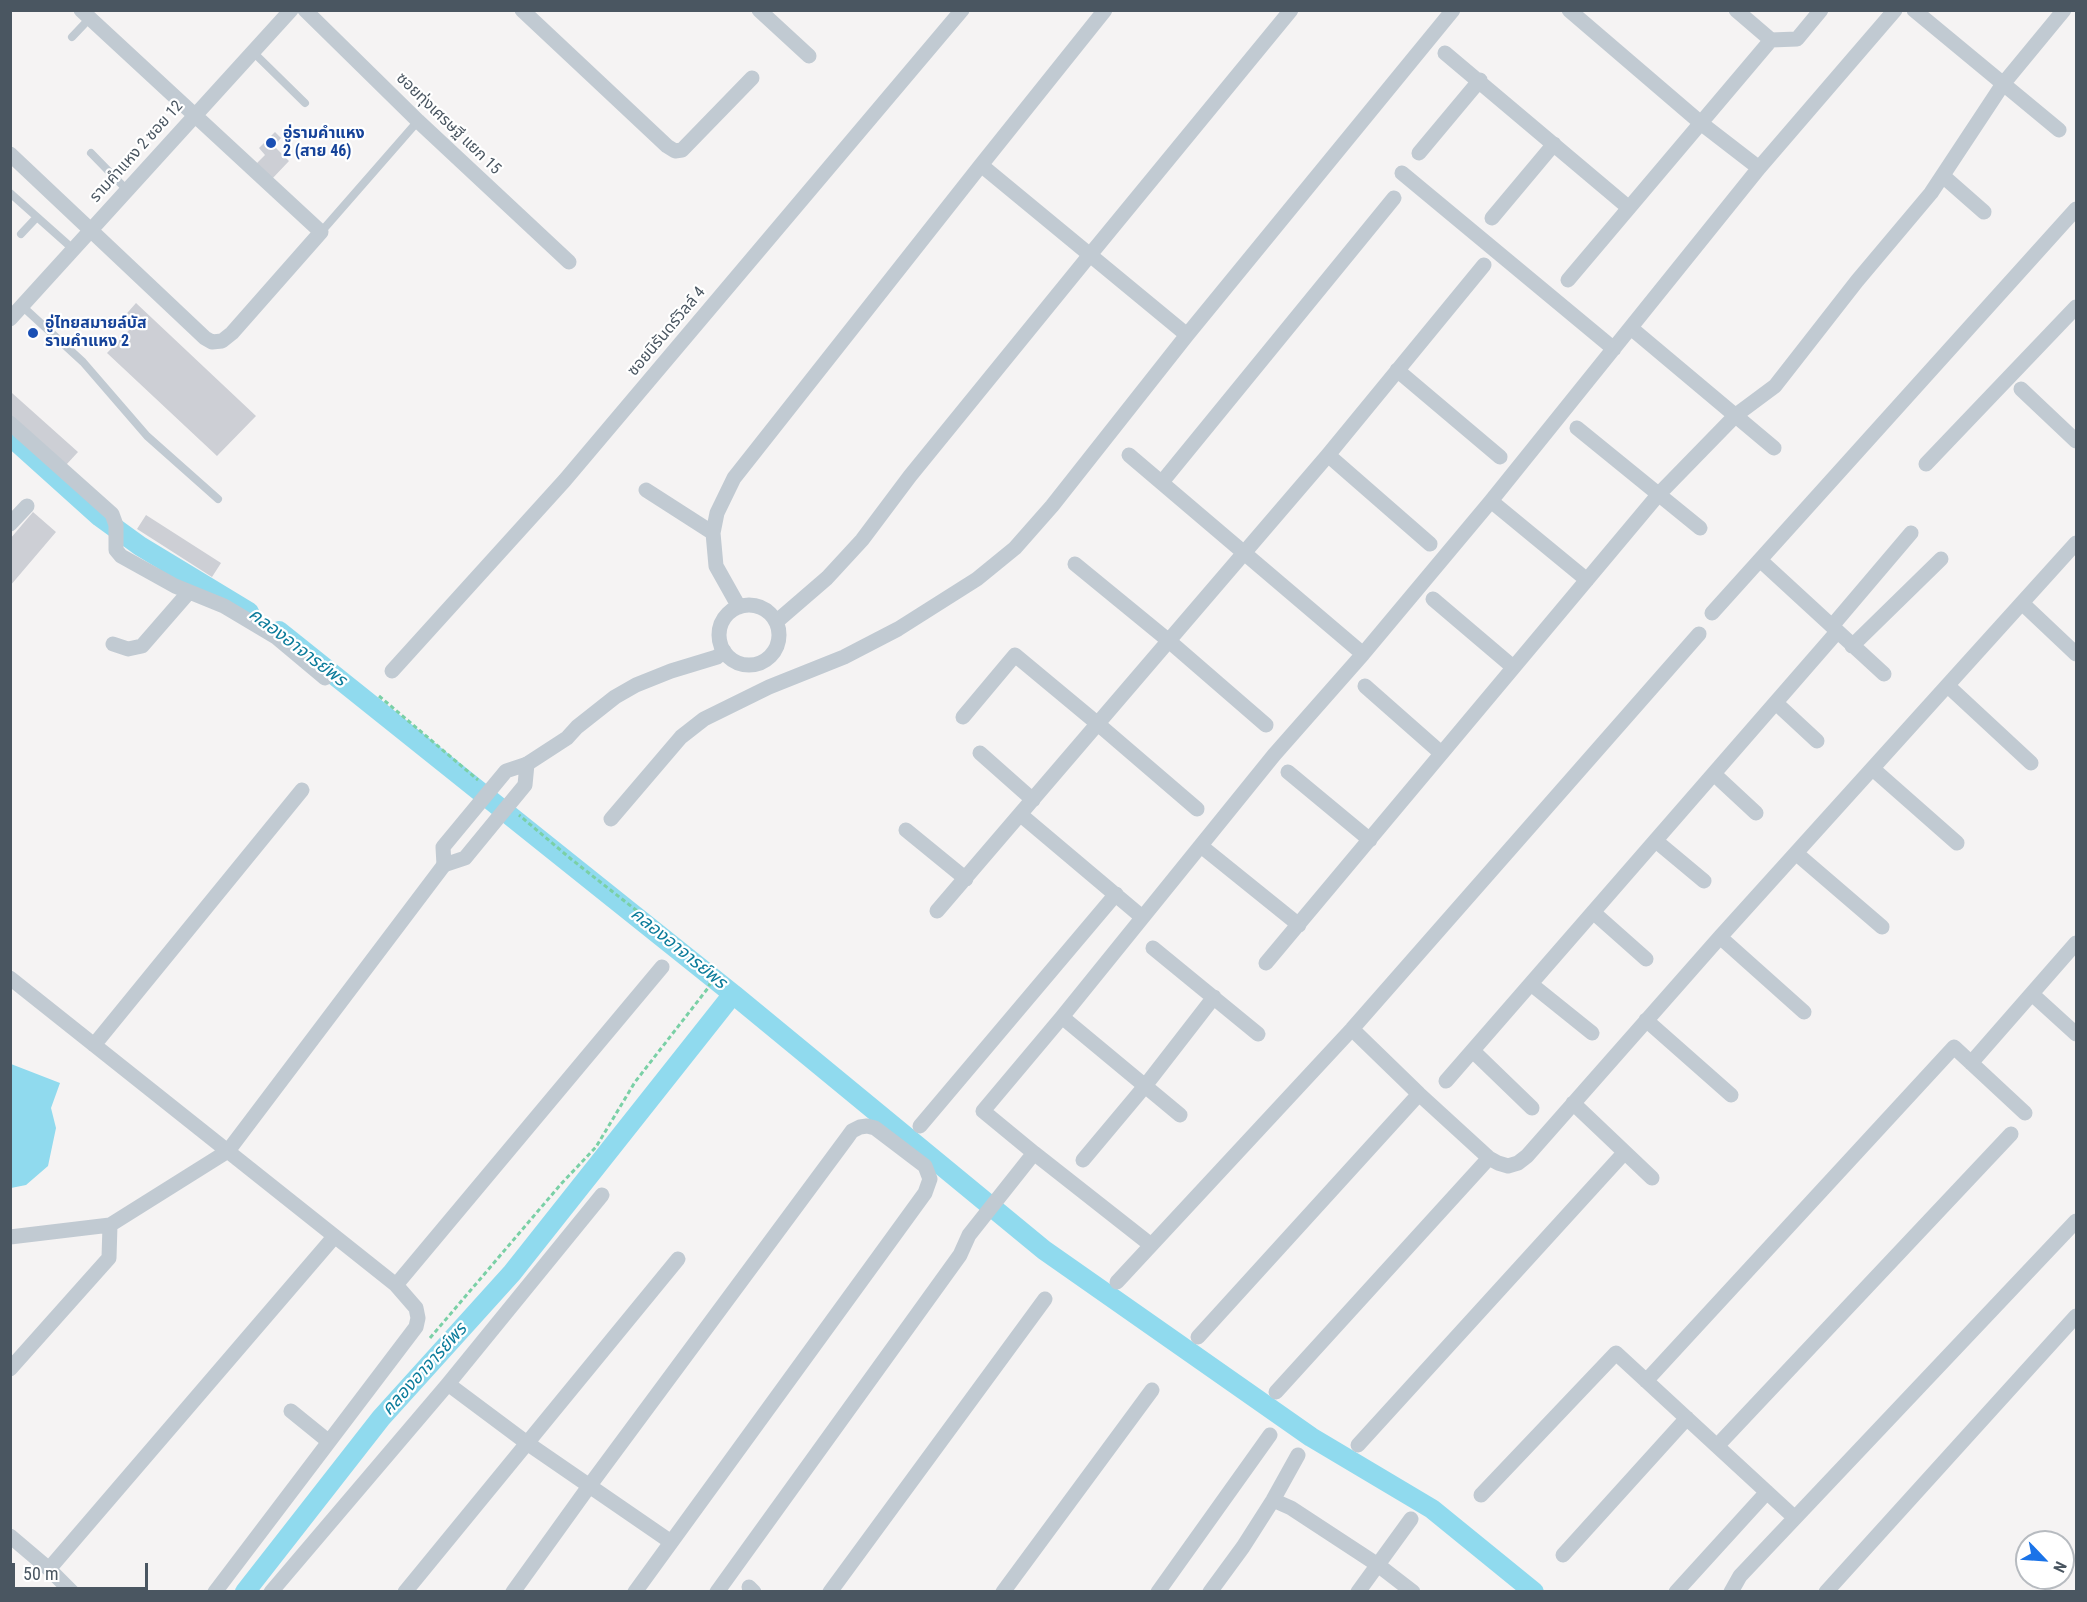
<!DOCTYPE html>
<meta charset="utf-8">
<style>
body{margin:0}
#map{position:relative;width:2087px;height:1602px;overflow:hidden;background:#f5f3f3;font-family:"Roboto Condensed",sans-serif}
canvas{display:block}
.frame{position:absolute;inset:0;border:12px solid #4a5661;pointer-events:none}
.north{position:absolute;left:2015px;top:1530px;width:60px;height:60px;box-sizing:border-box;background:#fff;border:2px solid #b7bbc0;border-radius:50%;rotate:115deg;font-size:16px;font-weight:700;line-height:24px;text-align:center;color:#4a5661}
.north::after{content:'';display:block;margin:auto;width:21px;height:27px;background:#1a73e8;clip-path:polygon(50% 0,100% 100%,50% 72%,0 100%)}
.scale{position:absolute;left:12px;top:1563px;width:136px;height:27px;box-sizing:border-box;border:3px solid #4a5661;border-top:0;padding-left:8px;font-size:18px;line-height:21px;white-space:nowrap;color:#4a5661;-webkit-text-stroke:4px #fff;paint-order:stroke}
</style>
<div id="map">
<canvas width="2087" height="1602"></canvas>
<div class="frame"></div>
<div class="north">N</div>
<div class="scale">50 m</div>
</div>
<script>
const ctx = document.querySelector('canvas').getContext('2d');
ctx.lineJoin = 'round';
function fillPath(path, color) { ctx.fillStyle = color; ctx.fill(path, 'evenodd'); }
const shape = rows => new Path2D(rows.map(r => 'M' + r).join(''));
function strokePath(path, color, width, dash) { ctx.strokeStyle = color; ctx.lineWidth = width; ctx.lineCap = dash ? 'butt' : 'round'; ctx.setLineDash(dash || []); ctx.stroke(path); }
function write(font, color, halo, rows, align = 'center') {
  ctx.font = font + ' "Roboto Condensed","Noto Sans Thai",sans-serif'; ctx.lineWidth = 4.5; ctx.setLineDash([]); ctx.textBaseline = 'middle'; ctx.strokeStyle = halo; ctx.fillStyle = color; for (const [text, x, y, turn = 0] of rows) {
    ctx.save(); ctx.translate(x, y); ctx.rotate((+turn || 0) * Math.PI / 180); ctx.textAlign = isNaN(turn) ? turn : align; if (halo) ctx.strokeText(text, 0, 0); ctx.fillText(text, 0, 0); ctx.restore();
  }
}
const water = shape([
 [11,1064,60,1083,51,1108,56,1128,48,1166,26,1185,11,1188]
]);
const canal = shape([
 [10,436,100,517,140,546,249,612],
 [733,994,1044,1250,1311,1437,1432,1509,1534,1592],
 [245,1592,381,1418,512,1273,733,994,279,631]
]);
const building = shape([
 [275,132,281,138,274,146,289,161,271,180,255,165,265,155,259,148],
 [136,303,256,416,217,456,107,353,130,329,121,320],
 [12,393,78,452,66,465,10,415],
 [33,512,56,532,10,586,10,539],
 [146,515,221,563,212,577,137,529]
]);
const path = shape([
 [379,696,478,780],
 [430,1338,561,1184,596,1147,635,1082,708,988,713,977,711,969,571,859,519,815]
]);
const lane = shape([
 [72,37,90,18],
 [253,52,305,103],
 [91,153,127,190],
 [10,193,73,249],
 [321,232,418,121],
 [21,234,37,217],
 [22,306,83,362,147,436,218,499]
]);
const street = shape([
 [305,10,418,121,569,262],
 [522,10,667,146,675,151,682,150,752,78],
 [759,10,809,56],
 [1569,10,1702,124,1759,168],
 [1736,10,1771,40],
 [1914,10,2059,130],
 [1445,53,1629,208],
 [1419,153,1480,80],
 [10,154,205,338,212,342,222,341,232,333,321,232,81,10],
 [981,165,1187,335],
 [1402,173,1614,349],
 [1943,176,1984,212],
 [1492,218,1554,144],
 [1568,280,1771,40,1797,39,1821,10],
 [10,319,291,10],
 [1631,328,1774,448],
 [1397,370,1500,457],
 [2021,389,2076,441],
 [10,423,112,514,116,525,116,550,121,556,175,586,224,606,276,637,325,678],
 [1577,428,1700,528],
 [1129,455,1363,654],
 [1328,455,1430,544],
 [1926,464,2076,307],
 [1162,482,1394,198],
 [646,490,713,533],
 [1491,501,1587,580],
 [10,524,27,506],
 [1760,560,1884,674],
 [1075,564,1169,641,1266,725],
 [1433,599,1513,667],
 [2022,603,2076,654],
 '719 635a30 30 0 1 1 60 0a30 30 0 1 1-60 0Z',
 [739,607,716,566,713,533,717,513,734,478,981,165,1105,10],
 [1712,613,2076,209],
 [776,622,827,578,862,540,910,476,1089,256,1291,10],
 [1832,626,1911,533],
 [113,644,128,649,142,646,189,592],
 [1852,646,1941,559],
 [392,671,565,480,962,10],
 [1365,686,1441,753],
 [1948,686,2031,763],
 [1776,703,1817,741],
 [963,717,1015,655,1098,724,1197,809],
 [980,753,1033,800],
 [527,764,567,738,577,727,615,697,636,685,671,671,717,657,724,651],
 [1873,769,1957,843],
 [1288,772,1370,840],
 [1714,774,1756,813],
 [1021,815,1142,917],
 [611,819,681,737,704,719,769,687,844,657,898,629,977,579,1015,548,1052,506,1187,335,1453,10],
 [906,830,966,879],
 [1656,841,1704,881],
 [1201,846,1299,925],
 [1797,854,1882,927],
 [937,911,1328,455,1484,265],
 [1593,912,1646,959],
 [1720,937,1804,1012],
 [1153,948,1258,1034],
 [1266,963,1658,495,1736,415,1775,386,1857,281,1931,193,2003,84,2064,10],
 [10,978,396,1285,416,1308,418,1318,416,1327,215,1592],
 [1531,984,1592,1033],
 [2032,994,2076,1034],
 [1062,1017,1180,1115],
 [1646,1020,1731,1095],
 [1352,1029,1419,1094,1489,1158,1498,1163,1508,1166,1518,1163,1527,1156,1720,937,2076,543],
 [94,1045,302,790],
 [1473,1051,1532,1108],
 [1971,1063,2076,943],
 [1446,1081,1837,632],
 [1573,1103,1652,1178],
 [920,1126,1116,894],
 [1034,1153,1151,1245],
 [1083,1160,1145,1086,1214,997],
 [10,1237,110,1225,228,1151,444,865],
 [1117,1282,1352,1029,1699,634],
 [396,1285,662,967],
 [1198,1337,1419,1094],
 [10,1369,109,1258,110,1225],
 [1646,1381,1954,1047,2025,1113],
 [448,1384,527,1443,671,1542],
 [1276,1392,1489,1158],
 [291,1411,328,1441],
 [1358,1445,1624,1153],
 [1717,1446,2011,1134],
 [1481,1495,1616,1353,1795,1518],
 [1273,1500,1291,1508,1378,1565,1413,1592],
 [10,1536,49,1569,72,1592],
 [1563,1555,1687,1418],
 [49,1569,334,1237],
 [749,1587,754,1592],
 [271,1592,448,1384,602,1195],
 [405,1592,678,1259],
 [513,1592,590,1485,847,1138,852,1131,860,1127,867,1126,875,1128,925,1166,930,1179,925,1193,635,1592],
 [717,1592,960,1255,969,1235,1034,1153,983,1111,1062,1017,1274,755,1363,654,1491,501,1759,168,1895,10],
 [830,1592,1045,1299],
 [1003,1592,1152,1390],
 [1158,1592,1270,1435],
 [1210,1592,1243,1547,1273,1500,1298,1455],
 [1358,1592,1411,1519],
 [1676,1592,1767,1492],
 [1731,1592,1740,1576,2076,1221],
 [1826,1592,2076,1316]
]);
const streetBridge = shape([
 [527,764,525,785,465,858,444,865,443,847,506,771,527,764]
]);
const markers = [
 [271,143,6,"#1a4fb4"],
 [33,333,6,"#1a4fb4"]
];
const streetNames = [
 ["ซอยทุ่งเศรษฐี แยก 15",448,124,44],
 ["รามคำแหง 2 ซอย 12",137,152,-48],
 ["ซอยนิรันดร์วิลล์ 4",667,332,-50]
];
const transitNames = [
 ["อู่รามคำแหง",283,134],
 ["2 (สาย 46)",283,152],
 ["อู่ไทยสมายล์บัส",45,324],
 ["รามคำแหง 2",45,342]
];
const waterNames = [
 ["คลองอาจารย์พร",297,648,37],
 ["คลองอาจารย์พร",678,949,39],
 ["คลองอาจารย์พร",425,1370,-48]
];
fillPath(water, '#90daee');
strokePath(canal, '#90daee', 20);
fillPath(building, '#cdcfd5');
strokePath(path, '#7ad0a6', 3, [4.5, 3]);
strokePath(lane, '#c1cad2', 8);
strokePath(street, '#c1cad2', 15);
strokePath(streetBridge, '#c1cad2', 15);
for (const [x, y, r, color] of markers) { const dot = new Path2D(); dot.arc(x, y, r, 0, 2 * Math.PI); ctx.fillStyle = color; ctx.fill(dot); strokePath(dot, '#fff', 2); }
write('16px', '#4a5661', '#fff', streetNames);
write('bold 16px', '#164399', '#fff', transitNames, 'left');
write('italic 18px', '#0c7c9b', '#fff', waterNames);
</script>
